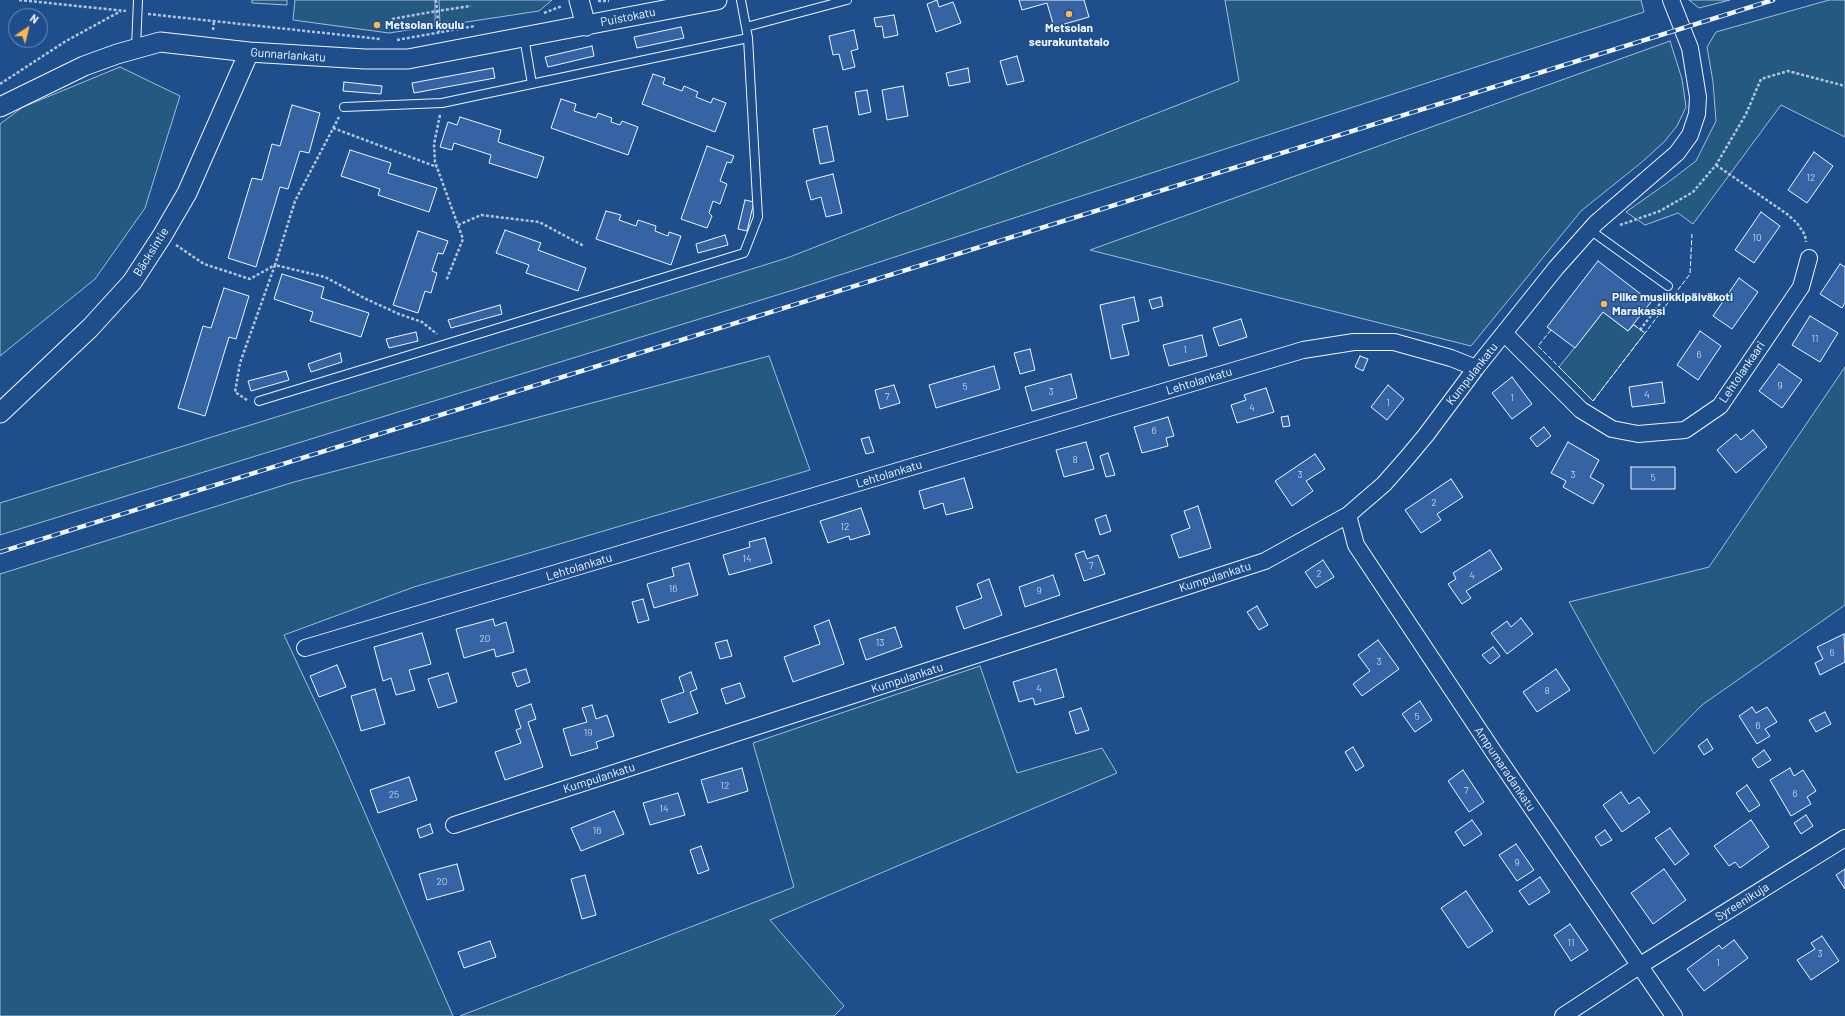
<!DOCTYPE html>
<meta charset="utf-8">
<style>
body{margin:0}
#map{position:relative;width:1845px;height:1016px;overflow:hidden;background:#1f4e8c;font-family:Barlow,sans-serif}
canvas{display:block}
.north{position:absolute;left:8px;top:8px;width:40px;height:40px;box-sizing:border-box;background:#1f4e8c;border:1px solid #7391ba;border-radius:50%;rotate:35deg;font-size:11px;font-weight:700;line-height:16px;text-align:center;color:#f2f6ff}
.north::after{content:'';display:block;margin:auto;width:14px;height:18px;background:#ffb74d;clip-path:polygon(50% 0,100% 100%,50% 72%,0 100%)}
</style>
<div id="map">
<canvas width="1845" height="1016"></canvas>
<div class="north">N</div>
</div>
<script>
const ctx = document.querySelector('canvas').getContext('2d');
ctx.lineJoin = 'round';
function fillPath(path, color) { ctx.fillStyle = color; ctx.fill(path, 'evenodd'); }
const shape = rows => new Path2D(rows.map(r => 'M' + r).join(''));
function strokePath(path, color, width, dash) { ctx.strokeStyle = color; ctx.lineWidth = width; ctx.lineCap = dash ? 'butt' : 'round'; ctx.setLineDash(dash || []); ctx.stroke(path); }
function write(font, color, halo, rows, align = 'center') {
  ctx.font = font + ' Barlow,sans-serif'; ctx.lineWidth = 3; ctx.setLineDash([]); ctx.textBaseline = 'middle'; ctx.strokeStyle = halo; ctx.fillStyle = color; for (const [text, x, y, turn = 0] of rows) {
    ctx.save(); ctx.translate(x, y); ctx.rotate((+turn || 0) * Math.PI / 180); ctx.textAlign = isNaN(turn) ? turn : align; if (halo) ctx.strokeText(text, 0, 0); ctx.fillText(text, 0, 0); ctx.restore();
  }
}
const green = shape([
 [252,0,287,0,287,5,252,3,252,0],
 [295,0,435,0,435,26,389,33,293,20,295,0],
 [439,0,552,0,539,11,440,26,439,0],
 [1225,0,1641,0,1644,12,803,287,0,535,0,503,787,258,1239,81,1225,0],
 [1689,0,1730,0,1699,8,1689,0],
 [1829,0,1845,0,1845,137,1781,105,1693,224,1678,213,1645,225,1626,212,1667,183,1696,161,1716,121,1713,82,1707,47,1716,32,1829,0],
 [1670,41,1682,79,1686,107,1677,126,1664,142,1642,162,1581,211,1471,346,1090,250,1670,41],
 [120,67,180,96,145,208,95,279,0,356,0,124,23,107,120,67],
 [1603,312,1628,331,1634,325,1645,333,1593,401,1559,367,1603,312],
 [769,356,810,470,414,587,284,635,336,746,453,1016,0,1016,0,574,294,482,769,356],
 [1845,367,1845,605,1702,705,1654,754,1569,602,1709,567,1845,367],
 [980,666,1017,773,1102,748,1117,773,770,920,844,1006,834,1016,460,1016,794,887,753,743,980,666]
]);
const building = shape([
 [937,0,939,7,953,2,961,23,936,32,927,4,937,0],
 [1019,0,1084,0,1089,17,1054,27,1047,3,1022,10,1019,0],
 [894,15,898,35,884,38,882,26,876,27,874,18,894,15],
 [681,27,684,38,637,48,634,37,681,27],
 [854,30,858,49,851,51,855,67,843,70,839,54,833,55,829,36,854,30],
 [592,46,594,56,548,67,545,57,592,46],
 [1017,56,1024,81,1007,85,1000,61,1017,56],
 [493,68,495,78,414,93,412,83,493,68],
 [968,68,970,82,949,86,946,73,968,68],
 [653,74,665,78,663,84,682,91,684,86,698,92,696,97,711,103,713,98,726,103,715,132,642,104,653,74],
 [344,82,382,86,381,94,343,91,344,82],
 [903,86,908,116,887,120,882,90,903,86],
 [867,90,871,112,859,115,855,92,867,90],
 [561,99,576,104,574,111,596,118,598,113,612,118,611,122,620,125,622,121,638,127,628,155,551,128,561,99],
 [292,105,320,113,309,153,300,151,288,189,280,187,256,267,228,258,252,178,262,180,272,144,280,146,292,105],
 [460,117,501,130,498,142,544,157,537,178,489,163,491,155,454,143,452,150,440,147,448,122,457,125,460,117],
 [827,126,834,161,820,164,813,129,827,126],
 [707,146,734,156,731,163,727,162,720,181,727,184,720,204,713,201,709,213,712,216,707,228,681,219,707,146],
 [350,150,391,163,388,173,437,188,429,212,378,195,380,189,341,176,350,150],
 [1814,152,1833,166,1807,203,1788,190,1814,152],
 [833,174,842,213,826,217,821,197,811,200,806,181,833,174],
 [745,200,754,202,747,231,738,229,745,200],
 [606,211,621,215,619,220,636,226,638,220,656,226,655,231,668,236,669,232,681,236,671,265,596,239,606,211],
 [1761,212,1780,226,1754,263,1735,250,1761,212],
 [505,230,541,243,538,250,586,268,578,291,526,273,529,265,496,253,505,230],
 [418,231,448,241,443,254,438,253,432,271,437,273,431,293,425,291,418,313,393,305,418,231],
 [725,235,728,245,698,253,696,244,725,235],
 [1598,261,1651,302,1628,331,1603,312,1575,348,1547,327,1598,261],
 [1840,264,1845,267,1845,303,1842,308,1820,294,1840,264],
 [282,274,324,287,321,298,369,313,361,337,310,321,313,312,274,299,282,274],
 [1739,278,1758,292,1732,329,1713,316,1739,278],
 [224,288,249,296,236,339,229,337,205,416,178,408,203,326,211,328,224,288],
 [1134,297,1139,321,1122,325,1129,355,1111,359,1100,305,1134,297],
 [1161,297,1163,306,1152,309,1149,300,1161,297],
 [500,305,502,314,451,328,448,320,500,305],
 [1810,316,1838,333,1820,362,1792,345,1810,316],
 [1241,319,1247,337,1219,346,1213,328,1241,319],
 [1700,331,1721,346,1698,380,1677,365,1700,331],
 [416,332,418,341,389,348,386,339,416,332],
 [1202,335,1207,356,1169,366,1163,345,1202,335],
 [1030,349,1035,370,1020,374,1014,353,1030,349],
 [340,353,342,362,311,372,308,364,340,353],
 [1360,356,1368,359,1363,371,1355,367,1360,356],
 [1779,364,1802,380,1782,408,1759,391,1779,364],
 [994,366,1000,389,936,408,929,385,994,366],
 [286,371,289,380,251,391,248,381,286,371],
 [1071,374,1077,398,1032,411,1025,387,1071,374],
 [1512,377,1532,404,1512,419,1492,393,1512,377],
 [1662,382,1665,403,1632,407,1629,387,1662,382],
 [894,385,900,403,880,409,875,390,894,385],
 [1388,385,1404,399,1387,420,1371,407,1388,385],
 [1266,388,1274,412,1237,423,1231,405,1246,400,1244,395,1266,388],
 [1288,416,1290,426,1283,427,1281,417,1288,416],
 [1168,417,1174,436,1166,438,1168,446,1142,453,1134,427,1168,417],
 [1544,427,1551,436,1537,447,1530,438,1544,427],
 [1753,430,1767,447,1736,473,1717,450,1736,434,1741,440,1753,430],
 [869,437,874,452,866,454,861,439,869,437],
 [1086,442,1094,469,1064,477,1056,450,1086,442],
 [1568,442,1599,460,1590,477,1604,485,1593,504,1563,487,1566,481,1551,473,1568,442],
 [1108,453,1115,475,1106,477,1100,456,1108,453],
 [1315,454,1325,469,1306,481,1313,491,1292,506,1275,481,1315,454],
 [1631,467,1675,467,1675,489,1631,489,1631,467],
 [964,478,973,508,946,515,943,503,924,509,919,491,964,478],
 [1451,479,1463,497,1437,514,1441,520,1421,533,1405,510,1451,479],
 [1198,506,1211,548,1179,558,1171,535,1190,528,1184,511,1198,506],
 [861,508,870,534,850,540,849,536,828,543,820,521,861,508],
 [1106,515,1111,531,1100,535,1095,519,1106,515],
 [765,538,772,563,729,575,723,555,750,547,749,542,765,538],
 [1490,550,1502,569,1466,591,1471,598,1462,604,1448,584,1456,579,1453,573,1490,550],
 [1084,551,1087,559,1098,555,1105,574,1084,581,1075,554,1084,551],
 [1323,560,1334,577,1316,588,1305,572,1323,560],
 [689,563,698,595,654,608,647,584,674,576,672,568,689,563],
 [1053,575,1060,595,1025,607,1019,587,1053,575],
 [989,579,1002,615,964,629,956,607,982,598,977,584,989,579],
 [643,599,649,620,638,623,632,602,643,599],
 [1257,606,1268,625,1259,630,1247,612,1257,606],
 [1521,618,1533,634,1507,654,1491,633,1507,621,1511,627,1521,618],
 [493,619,495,626,506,622,514,652,496,657,494,649,464,658,456,629,493,619],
 [829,620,844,664,793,682,784,657,820,644,814,626,829,620],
 [895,627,902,647,866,660,859,639,895,627],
 [422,633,431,664,409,670,415,690,396,695,391,678,383,681,374,647,422,633],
 [1844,634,1845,662,1820,675,1815,663,1823,659,1817,647,1844,634],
 [727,640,732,656,720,659,715,643,727,640],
 [1378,640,1399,669,1362,696,1353,684,1370,671,1358,655,1378,640],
 [1493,647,1500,656,1490,664,1482,655,1493,647],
 [337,665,346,687,319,697,310,676,337,665],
 [526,669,530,682,517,687,512,673,526,669],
 [1056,669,1064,697,1035,705,1033,698,1019,702,1013,682,1056,669],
 [1556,669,1570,690,1537,712,1523,692,1556,669],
 [691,672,697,689,690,692,698,713,669,723,661,700,684,692,679,677,691,672],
 [448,673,457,702,438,708,428,679,448,673],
 [740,683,745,697,726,704,721,689,740,683],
 [375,689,385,724,361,731,351,696,375,689],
 [1420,701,1432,720,1415,732,1402,714,1420,701],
 [531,704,536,719,528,722,543,767,505,780,495,752,521,743,516,730,521,728,515,710,531,704],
 [592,705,596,719,607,715,614,736,596,742,598,748,571,756,563,729,587,722,582,708,592,705],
 [1752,707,1756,713,1767,707,1777,722,1765,729,1770,736,1757,744,1739,716,1752,707],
 [1081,708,1089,730,1076,734,1069,712,1081,708],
 [1825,712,1831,724,1816,732,1809,720,1825,712],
 [1707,739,1713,749,1704,755,1698,746,1707,739],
 [1353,747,1364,766,1356,771,1345,752,1353,747],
 [1764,750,1771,760,1758,768,1752,759,1764,750],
 [742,768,748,791,708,803,701,780,742,768],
 [1790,768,1794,776,1803,770,1816,791,1807,797,1811,804,1791,816,1770,780,1790,768],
 [1463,770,1484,802,1469,812,1448,781,1463,770],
 [409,777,417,800,378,813,370,790,409,777],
 [1747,785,1760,805,1749,812,1736,793,1747,785],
 [1621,792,1629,804,1639,797,1650,812,1622,832,1603,805,1621,792],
 [678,793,685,815,650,825,643,803,678,793],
 [614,811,624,834,581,851,571,828,614,811],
 [1806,815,1813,826,1801,834,1794,823,1806,815],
 [1472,820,1482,834,1464,846,1455,832,1472,820],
 [1751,820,1769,847,1740,868,1735,862,1729,866,1714,846,1751,820],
 [430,824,433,833,420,838,417,829,430,824],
 [1670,828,1689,854,1675,865,1655,838,1670,828],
 [1605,830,1612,840,1601,846,1595,837,1605,830],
 [1516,844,1534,870,1517,881,1499,855,1516,844],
 [701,846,709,870,698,874,690,850,701,846],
 [457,864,464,890,427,900,419,874,457,864],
 [1664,869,1686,900,1653,924,1631,893,1664,869],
 [1845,869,1845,889,1836,875,1845,869],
 [585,875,596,915,582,919,571,879,585,875],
 [1540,877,1550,892,1529,905,1519,891,1540,877],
 [1466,891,1493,931,1468,948,1441,908,1466,891],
 [1570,924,1588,950,1571,961,1554,935,1570,924],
 [1822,936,1839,961,1811,980,1797,960,1815,949,1811,943,1822,936],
 [1734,940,1748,958,1704,991,1687,969,1719,945,1722,949,1734,940],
 [490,941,496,957,464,968,458,952,490,941]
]);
const path = shape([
 [19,0,126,11],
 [436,0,437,11,471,6],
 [598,1,609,1],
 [544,13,562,6],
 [148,14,380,39],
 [392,19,437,11,439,32],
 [213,30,214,21],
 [397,40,475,26],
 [0,84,66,41,121,11],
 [440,115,434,144,435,162,463,239,446,281],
 [333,128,437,167],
 [1716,165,1787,214,1797,223,1805,235,1806,242],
 [458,225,481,215,539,222,584,246],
 [1620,225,1660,211,1693,192,1716,165,1746,114,1761,79,1788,71,1845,86],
 [176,245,204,264,250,279,275,265,295,201,339,117],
 [1640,330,1665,297],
 [247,400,235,392,240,363,275,265,325,277,366,299,399,314,422,322,437,334]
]);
const service = shape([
 [746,27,847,0],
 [524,37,532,84],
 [136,48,138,0],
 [344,107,442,103,748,38],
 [1590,230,1668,286],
 [259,401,744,253,758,217,748,38,741,0]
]);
const minor = shape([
 [1504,333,1581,410,1612,429,1638,434,1685,430,1720,406,1801,287,1809,258],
 [1348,515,1356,545,1493,751,1674,1016],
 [305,648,1303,350,1354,342,1394,342,1451,358,1476,368],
 [454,825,1265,561,1348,515,1384,484,1406,459,1426,435,1476,368,1556,268,1596,223,1677,153,1690,135,1697,114,1698,97,1690,48,1671,0],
 [1563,1016,1639,966,1845,838]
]);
const tertiary = shape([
 [579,0,586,26],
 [0,107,84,66,117,54,160,42,249,52,365,59,408,59,717,0],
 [0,413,90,328,132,282,162,236,187,193,249,52]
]);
const rail = shape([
 [0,552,1773,0]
]);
const fence = shape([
 [1634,325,1645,333],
 [1551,330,1538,346,1593,401,1690,274,1692,234]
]);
const markers = [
 [1069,14,4,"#ffb74d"],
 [377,25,4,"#ffb74d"],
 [1604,304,4,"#ffb74d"]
];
const numberNames = [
 ["12",1811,178],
 ["10",1757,238],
 ["11",1815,339],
 ["1",1185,350],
 ["6",1699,355],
 ["9",1780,386],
 ["5",965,387],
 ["3",1051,392],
 ["4",1647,395],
 ["7",887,397],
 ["1",1512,398],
 ["1",1388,403],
 ["4",1252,408],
 ["6",1154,431],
 ["8",1075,460],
 ["3",1300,475],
 ["3",1573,475],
 ["5",1653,478],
 ["2",1434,503],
 ["12",845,527],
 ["14",747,559],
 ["7",1091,566],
 ["2",1319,574],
 ["4",1472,576],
 ["16",673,589],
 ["9",1039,591],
 ["20",485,639],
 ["13",880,643],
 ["6",1832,653],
 ["3",1379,662],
 ["4",1039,689],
 ["8",1547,691],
 ["5",1417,717],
 ["6",1758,726],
 ["19",588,733],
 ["12",725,786],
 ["7",1466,791],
 ["6",1795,794],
 ["25",394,795],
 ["14",664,809],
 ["16",597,831],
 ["9",1517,863],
 ["20",442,882],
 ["11",1571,943],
 ["3",1820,954],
 ["1",1718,963]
];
const streetNames = [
 ["Puistokatu",628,17,-11],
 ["Gunnarlankatu",288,55,4],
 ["Bäcksintie",151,252,-58],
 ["Lehtolankaari",1742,372,-56],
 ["Kumpulankatu",1472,374,-52],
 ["Lehtolankatu",1199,381,-17],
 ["Lehtolankatu",889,474,-17],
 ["Lehtolankatu",579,567,-17],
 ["Kumpulankatu",1215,577,-18],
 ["Kumpulankatu",907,678,-18],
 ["Ampumaradankatu",1505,769,56],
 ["Kumpulankatu",599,778,-18],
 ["Syreenikuja",1742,902,-32]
];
const poiNames = [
 ["Metsolan koulu",385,25],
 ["Metsolan",1069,28,"center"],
 ["seurakuntatalo",1069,42,"center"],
 ["Pilke musiikkipäiväkoti",1612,297],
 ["Marakassi",1612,311]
];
fillPath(green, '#245a82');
strokePath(green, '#a8bbd7', 1);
fillPath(building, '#3563a3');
strokePath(building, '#f2f6ff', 1);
strokePath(service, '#f2f6ff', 10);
strokePath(minor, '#f2f6ff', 18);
strokePath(tertiary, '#f2f6ff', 21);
strokePath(path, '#b3c4dc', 2.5, [3, 2]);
strokePath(service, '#1f4e8c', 8);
strokePath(minor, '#1f4e8c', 16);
strokePath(tertiary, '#1f4e8c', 19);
strokePath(rail, '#f2f6ff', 4.5);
strokePath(rail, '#1f4e8c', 3, [9]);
strokePath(fence, '#f2f6ff', 1, [5, 2]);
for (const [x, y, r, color] of markers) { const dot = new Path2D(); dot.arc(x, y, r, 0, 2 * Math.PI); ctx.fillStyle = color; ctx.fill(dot); strokePath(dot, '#1f4e8c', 1.5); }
write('10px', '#c3d1e8', null, numberNames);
write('12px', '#f2f6ff', '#1f4e8c', streetNames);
write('bold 12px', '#f2f6ff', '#1f4e8c', poiNames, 'left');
</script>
